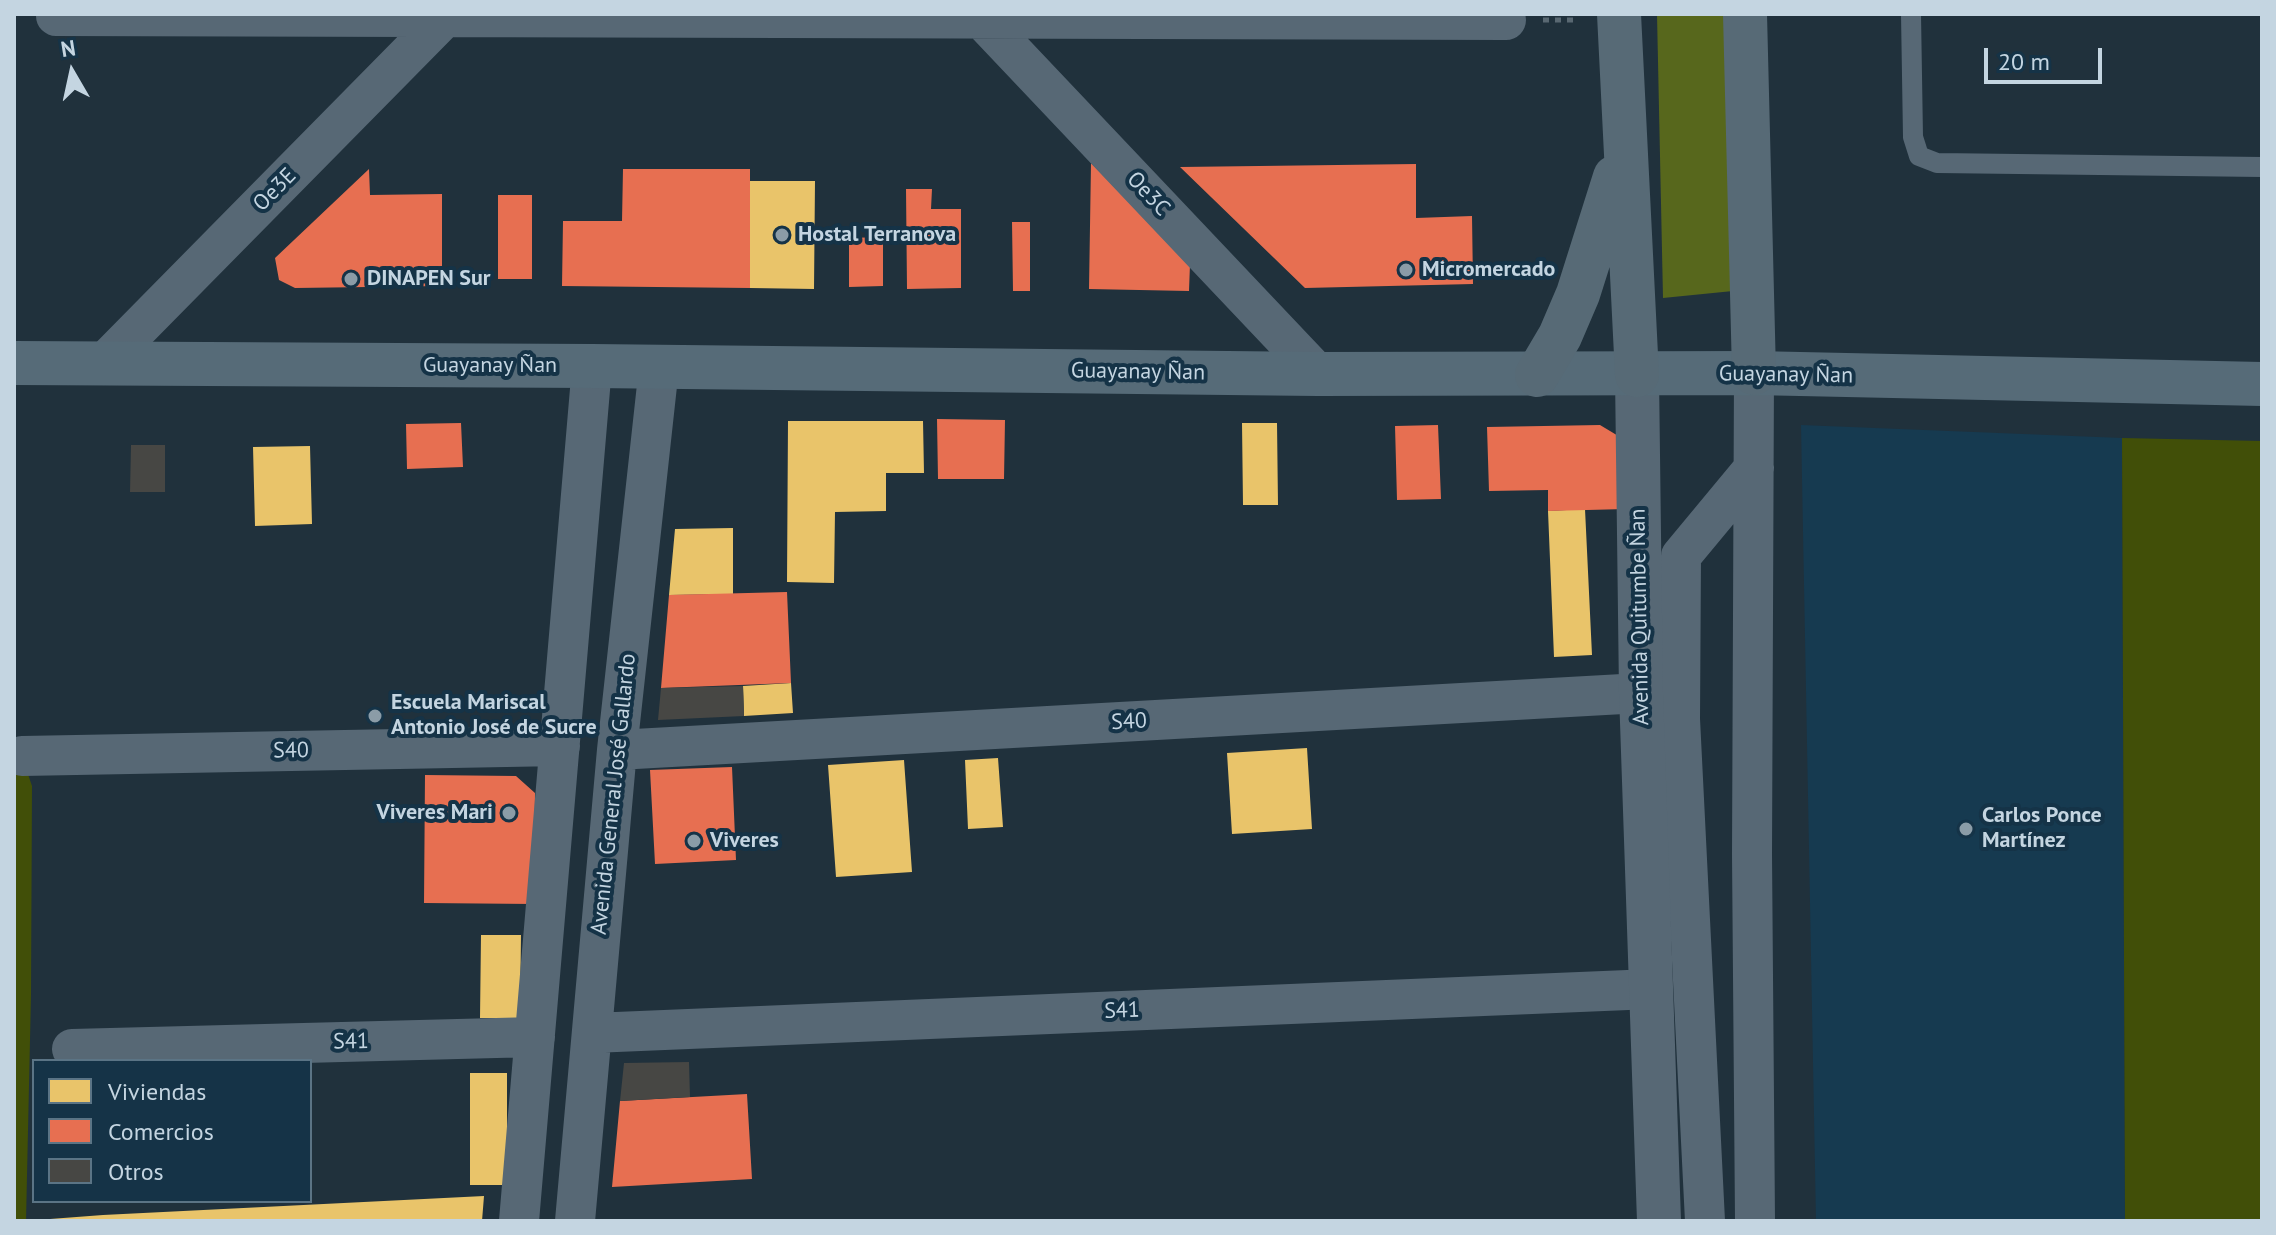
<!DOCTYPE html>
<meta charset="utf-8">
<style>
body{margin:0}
#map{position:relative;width:2276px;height:1235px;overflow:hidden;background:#20313c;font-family:"PT Sans",sans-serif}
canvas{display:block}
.frame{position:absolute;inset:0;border:16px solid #c4d5e1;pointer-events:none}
.legend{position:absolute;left:32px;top:1059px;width:280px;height:144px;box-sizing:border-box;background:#153347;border:2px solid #5b7485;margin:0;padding:10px 14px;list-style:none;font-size:24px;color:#c4d5e1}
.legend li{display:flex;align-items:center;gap:16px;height:40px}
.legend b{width:40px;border:2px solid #5b7485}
.north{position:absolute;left:32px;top:32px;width:80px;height:80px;-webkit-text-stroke:6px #153347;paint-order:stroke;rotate:351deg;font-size:22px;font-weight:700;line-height:32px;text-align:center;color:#c4d5e1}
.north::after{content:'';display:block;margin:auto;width:28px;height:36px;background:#c4d5e1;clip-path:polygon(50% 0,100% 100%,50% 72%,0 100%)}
.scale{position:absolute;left:1984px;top:48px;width:118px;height:36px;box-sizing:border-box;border:4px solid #c4d5e1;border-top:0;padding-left:10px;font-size:24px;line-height:28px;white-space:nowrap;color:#c4d5e1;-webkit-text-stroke:6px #153347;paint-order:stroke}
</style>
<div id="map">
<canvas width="2276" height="1235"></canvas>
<div class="frame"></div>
<ul class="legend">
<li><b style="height:22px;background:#e9c46a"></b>Viviendas</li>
<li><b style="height:22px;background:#e76f51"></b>Comercios</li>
<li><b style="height:22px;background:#474744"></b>Otros</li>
</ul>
<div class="north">N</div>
<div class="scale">20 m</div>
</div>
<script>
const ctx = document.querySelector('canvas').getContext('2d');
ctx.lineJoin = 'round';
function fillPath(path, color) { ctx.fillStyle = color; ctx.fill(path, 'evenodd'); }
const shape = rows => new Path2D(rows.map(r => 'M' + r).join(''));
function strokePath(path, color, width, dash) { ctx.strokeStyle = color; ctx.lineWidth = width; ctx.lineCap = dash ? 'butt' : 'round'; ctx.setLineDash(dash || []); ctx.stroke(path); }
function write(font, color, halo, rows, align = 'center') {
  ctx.font = font + ' "PT Sans",sans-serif'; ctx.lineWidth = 8; ctx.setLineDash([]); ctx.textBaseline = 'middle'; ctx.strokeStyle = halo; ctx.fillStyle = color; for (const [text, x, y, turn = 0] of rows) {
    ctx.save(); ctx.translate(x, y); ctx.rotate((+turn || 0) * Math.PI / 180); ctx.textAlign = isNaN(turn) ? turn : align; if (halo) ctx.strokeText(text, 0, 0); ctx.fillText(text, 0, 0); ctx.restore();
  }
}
const built = shape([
 [1801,425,2122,438,2125,1218,2262,1221,1816,1221]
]);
const green = shape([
 [2122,438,2262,441,2262,1219,2125,1219],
 [14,733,32,786,31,995,26,1221,14,1221]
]);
const forest = shape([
 [1657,14,1734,14,1743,290,1663,298]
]);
const homes = shape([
 [750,181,815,181,814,289,750,288],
 [788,421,923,421,924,473,886,473,886,511,835,512,834,583,787,582],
 [1242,423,1277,423,1278,505,1243,505],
 [310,446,312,524,255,526,253,447],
 [1585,509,1592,655,1554,657,1548,511],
 [733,528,733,594,669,595,675,529],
 [791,683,793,713,744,716,743,686],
 [1307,748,1312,829,1232,834,1227,753],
 [998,758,1003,827,968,829,965,760],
 [904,760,912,872,836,877,828,765],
 [481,935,521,935,520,1018,480,1018],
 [470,1073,507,1073,507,1185,470,1185],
 [484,1196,482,1221,50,1221,50,1219,103,1215]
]);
const shops = shape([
 [1091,163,1190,264,1189,291,1089,289],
 [1416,164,1416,218,1472,216,1473,284,1305,288,1180,167],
 [369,169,370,195,442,194,442,286,295,288,279,280,275,258],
 [623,169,750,169,750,288,562,286,563,221,622,221],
 [906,189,932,189,931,209,961,209,961,288,907,289],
 [498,195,532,195,532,279,498,279],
 [1012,222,1030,222,1030,291,1013,291],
 [883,237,883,286,849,287,849,238],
 [937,419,1005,420,1004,479,938,479],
 [461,423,463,467,407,469,406,424],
 [1438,425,1441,499,1397,500,1395,426],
 [1600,425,1625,440,1626,509,1548,511,1548,490,1489,491,1487,427],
 [787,592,791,683,661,688,669,595],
 [732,767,736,860,655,864,650,770],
 [425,775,516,776,535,793,534,904,424,903],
 [747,1094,752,1179,612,1187,620,1101]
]);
const building = shape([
 [131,445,165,445,165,492,130,492],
 [743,686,744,716,658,720,661,688],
 [689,1062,690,1097,620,1101,624,1063]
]);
const path = shape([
 [1543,20,1577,20]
]);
const service = shape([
 [1911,14,1913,137,1919,156,1937,163,2262,167]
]);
const minor = shape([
 [56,14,56,16,1506,20],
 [977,14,1318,374],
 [102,365,448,14],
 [1754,373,1752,854,1755,1221],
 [617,750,1641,693],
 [22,756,560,746],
 [592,1033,1652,989],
 [72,1049,535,1037],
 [519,1221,592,366],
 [575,1221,617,750,659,367],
 [1705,1221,1680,719,1681,556,1754,468]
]);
const tertiary = shape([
 [1637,375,1641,693,1659,1221]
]);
const secondary = shape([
 [14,363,592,366,1318,374,1754,373,2262,384]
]);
const primary = shape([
 [1619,14,1637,375],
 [1745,14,1754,373],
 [1537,375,1560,336,1578,294,1615,177]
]);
const markers = [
 [782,235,8,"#8b9ca7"],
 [1406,270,8,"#8b9ca7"],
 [351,279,8,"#8b9ca7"],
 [375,716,8,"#8b9ca7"],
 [509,813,8,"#8b9ca7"],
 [1966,829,8,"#8b9ca7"],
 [694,841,8,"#8b9ca7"]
];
const streetNames = [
 ["Oe3E",275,190,-45],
 ["Oe3C",1148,194,47],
 ["Guayanay Ñan",490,366],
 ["Guayanay Ñan",1138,372,1],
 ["Guayanay Ñan",1786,375,1],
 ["Avenida Quitumbe Ñan",1640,617,-91],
 ["S40",1129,722,-3],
 ["S40",291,751,-1],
 ["Avenida General José Gallardo",614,794,-84],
 ["S41",1122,1011,-2],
 ["S41",351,1042,-1]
];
const poiNames = [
 ["Hostal Terranova",798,235],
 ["Micromercado",1422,270],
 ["DINAPEN Sur",367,279],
 ["Escuela Mariscal",391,703],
 ["Antonio José de Sucre",391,728],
 ["Viveres Mari",493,813,"right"],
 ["Carlos Ponce",1982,816],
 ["Martínez",1982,841],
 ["Viveres",710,841]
];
fillPath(built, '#163a50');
fillPath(green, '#414f08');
fillPath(forest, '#57671c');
fillPath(homes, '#e9c46a');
fillPath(shops, '#e76f51');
fillPath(building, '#474744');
strokePath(path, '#596872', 5, [6, 6]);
strokePath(service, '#576875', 20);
strokePath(minor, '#576875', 40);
strokePath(tertiary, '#576875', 44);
strokePath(secondary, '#566b78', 44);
strokePath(primary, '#576a76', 44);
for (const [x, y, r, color] of markers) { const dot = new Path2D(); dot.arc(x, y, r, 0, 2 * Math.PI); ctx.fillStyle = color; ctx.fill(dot); strokePath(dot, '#153347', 3); }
write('22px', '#c4d5e1', '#153347', streetNames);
write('bold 22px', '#c4d5e1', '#153347', poiNames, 'left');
</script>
